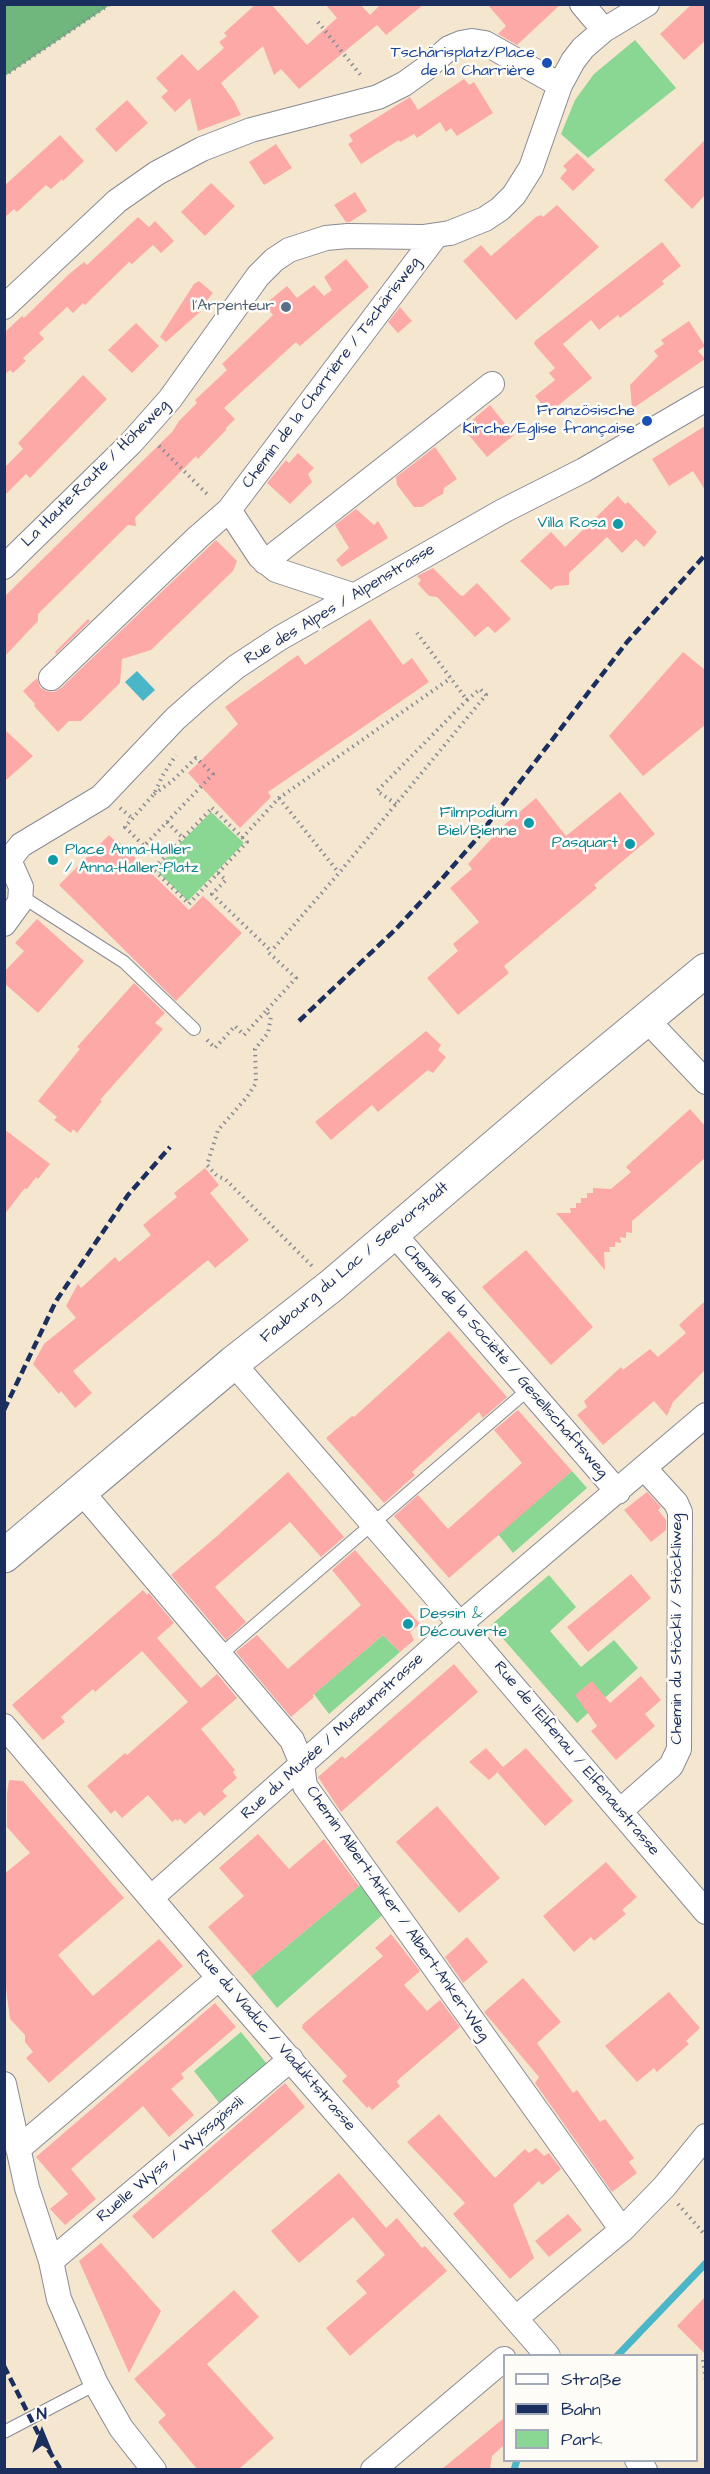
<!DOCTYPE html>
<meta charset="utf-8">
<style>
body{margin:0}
#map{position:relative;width:710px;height:2474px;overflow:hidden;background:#f5e7cf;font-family:"Architects Daughter",sans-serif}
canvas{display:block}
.frame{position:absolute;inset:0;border:6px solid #1b2f5e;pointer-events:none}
.legend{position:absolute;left:503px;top:2354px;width:195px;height:108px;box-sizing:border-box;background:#fdfcf7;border:2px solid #a3aaba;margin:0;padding:8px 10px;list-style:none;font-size:18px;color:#1b2f5e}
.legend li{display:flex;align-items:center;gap:12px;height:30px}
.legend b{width:30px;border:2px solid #a3aaba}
.north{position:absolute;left:12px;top:2402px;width:60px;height:60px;-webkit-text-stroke:4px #fdfcf7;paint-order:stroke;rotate:359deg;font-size:16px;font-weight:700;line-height:24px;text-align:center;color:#1b2f5e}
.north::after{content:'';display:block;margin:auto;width:21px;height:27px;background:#1b2f5e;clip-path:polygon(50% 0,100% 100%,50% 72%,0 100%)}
</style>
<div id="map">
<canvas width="710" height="2474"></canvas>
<div class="frame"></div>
<ul class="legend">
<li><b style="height:8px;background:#fff"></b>Straße</li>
<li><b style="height:8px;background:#1b2f5e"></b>Bahn</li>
<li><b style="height:16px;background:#8ad693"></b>Park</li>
</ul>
<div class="north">N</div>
</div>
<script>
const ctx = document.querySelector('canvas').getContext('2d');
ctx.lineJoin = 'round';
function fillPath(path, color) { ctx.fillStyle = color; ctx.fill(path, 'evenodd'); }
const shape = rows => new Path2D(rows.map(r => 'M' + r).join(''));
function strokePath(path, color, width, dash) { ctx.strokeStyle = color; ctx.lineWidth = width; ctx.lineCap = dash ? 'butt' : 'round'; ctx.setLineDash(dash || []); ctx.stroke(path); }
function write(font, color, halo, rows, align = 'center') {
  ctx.font = font + ' "Architects Daughter",sans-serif'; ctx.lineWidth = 5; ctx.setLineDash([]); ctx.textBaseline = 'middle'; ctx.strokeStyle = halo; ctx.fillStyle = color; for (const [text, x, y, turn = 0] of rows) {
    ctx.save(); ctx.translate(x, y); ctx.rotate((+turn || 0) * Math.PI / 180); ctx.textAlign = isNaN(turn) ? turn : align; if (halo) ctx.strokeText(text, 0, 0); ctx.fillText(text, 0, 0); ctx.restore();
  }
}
const green = shape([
 [635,40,676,88,588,158,561,134,575,100,594,74],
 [211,812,244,843,188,901,155,869],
 [572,1471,587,1488,513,1553,498,1534],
 [549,1575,576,1607,550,1631,581,1667,614,1640,638,1668,577,1723,491,1625],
 [383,1635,400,1652,329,1714,314,1694],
 [365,1881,387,1911,277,2008,251,1976],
 [241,2032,267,2064,220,2104,194,2071]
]);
const forest = shape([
 [5,4,110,4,110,5,5,76]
]);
const water = shape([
 [137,671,155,690,143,701,125,682]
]);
const stream = shape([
 [617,2356,706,2263],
 [514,2470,517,2460]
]);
const building = shape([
 [256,4,271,4,307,45,337,18,325,4,360,4,370,15,381,4,424,4,386,35,377,25,299,89,281,69,274,75,263,46,221,83,234,101,241,115,198,131,190,98,175,112,161,97,168,91,156,78,182,54,198,71,224,48,219,42,227,36,224,33],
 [487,4,561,4,517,45,498,34,506,26],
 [692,4,705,4,705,41,684,60,660,34],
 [464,79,469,85,474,82,493,113,457,136,451,128,446,132,440,122,417,138,414,134,400,142,399,140,361,164,348,144,353,141,349,135,410,97,418,110],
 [127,100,148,123,116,152,95,129],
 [60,135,84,161,63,181,62,179,51,189,46,185,17,212,14,209,4,218,4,186],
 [705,140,705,195,692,209,664,180],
 [276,144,292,168,264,185,249,162],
 [577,153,595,170,573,191,560,178,567,170,563,166],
 [211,183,235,206,205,236,181,212],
 [355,192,367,211,350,222,346,222,334,205],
 [557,205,599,247,516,320,463,261,481,245,491,256,536,217,541,215,543,217],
 [138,217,149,227,155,221,174,241,161,253,153,245,132,264,129,262,85,305,83,303,73,313,67,307,39,333,44,339,23,358,26,361,13,373,10,370,4,375,4,333,22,316,24,318,68,275,84,262,87,265],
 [662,242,681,266,662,281,664,284,620,318,618,315,599,330,591,320,563,344,592,378,549,413,535,396,555,380,549,373,555,368,534,344,535,341],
 [346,259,369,287,300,346,296,342,224,408,235,419,226,428,226,430,198,459,196,456,135,518,136,526,128,525,38,614,38,621,4,657,4,597,172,432,179,421,197,403,195,400,227,370,222,364,273,315,264,305,287,286,297,298,314,285,324,296,332,290,324,277],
 [199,281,213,293,199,310,201,311,166,342,160,337,194,284],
 [400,307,412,321,398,333,388,322],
 [689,321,705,346,698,351,705,359,632,409,630,385,658,356,654,351,664,344,661,340],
 [136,323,159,346,132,373,108,350],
 [83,375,107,399,30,478,26,474,4,496,4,468,23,449,18,443],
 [490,405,514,435,487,457,463,428],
 [705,426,705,490,693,471,669,486,652,459],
 [435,447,457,479,444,488,443,494,437,497,422,507,414,507,397,485,396,477],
 [298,453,314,468,308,474,312,482,290,504,267,483,286,460,289,463],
 [618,496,625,504,628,502,657,532,644,547,636,539,622,553,607,537,569,573,569,585,556,586,551,590,520,561,551,532,565,547],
 [356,509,374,525,378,521,388,538,342,567,336,560,349,548,335,525],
 [216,540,237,561,233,571,151,650,122,659,120,683,81,721,69,721,58,732,34,706,35,704,23,691,37,678,40,687,46,691,54,692,61,688],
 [433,568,460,595,463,596,477,583,511,619,495,633,488,626,475,637,437,597,429,596,418,584,421,580,417,576],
 [88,619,90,621,56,654,55,652],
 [370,619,403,665,412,658,429,682,268,792,271,797,240,828,188,773,238,724,225,707,298,655,305,665],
 [683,652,705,670,705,725,643,776,609,736],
 [4,729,33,756,4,782],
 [620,792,655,834,594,885,597,888,504,966,509,973,458,1015,427,978,458,951,453,944,479,922,450,888,472,869,468,864,504,825,536,798,566,836],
 [109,835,117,843,119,842,189,910,203,896,242,933,176,1001,59,885],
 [37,919,84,961,38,1013,4,983,4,972,24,951,15,943],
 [134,983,165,1013,155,1023,163,1029,100,1100,102,1101,77,1133,73,1129,71,1133,54,1120,57,1117,38,1101,80,1049,77,1047],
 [426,1031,441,1045,438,1050,446,1057,433,1073,428,1070,378,1112,372,1105,331,1140,315,1122],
 [690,1109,705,1126,705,1158,632,1221,632,1233,626,1232,626,1238,620,1237,621,1243,615,1242,615,1247,609,1247,610,1252,604,1252,605,1270,556,1213,571,1213,570,1208,576,1208,576,1203,581,1203,581,1198,587,1198,587,1193,593,1193,593,1188,611,1189,631,1172,626,1167],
 [4,1129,50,1164,38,1179,36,1177,27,1189,25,1188,4,1215],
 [205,1168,219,1185,210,1193,249,1240,215,1268,208,1260,73,1371,92,1393,75,1408,61,1391,59,1394,33,1364,44,1344,76,1318,66,1306,78,1284,81,1288,115,1257,119,1262,151,1235,143,1225,177,1197,174,1193],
 [526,1250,593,1327,551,1365,482,1287],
 [705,1301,705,1370,673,1402,667,1416,654,1401,603,1445,577,1415,587,1407,584,1401,621,1367,623,1370,650,1349,658,1357,686,1333,679,1325],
 [449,1331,507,1397,483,1418,479,1412,412,1472,415,1475,384,1503,326,1438,352,1416,354,1417],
 [518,1410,572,1471,449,1578,394,1516,418,1495,448,1529,522,1463,494,1430],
 [288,1472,344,1537,321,1557,290,1522,215,1587,246,1622,226,1640,171,1575,216,1537],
 [647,1492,661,1507,658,1510,666,1520,666,1530,651,1542,624,1510],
 [355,1550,420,1624,410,1632,414,1640,400,1652,383,1635,313,1695,314,1697,291,1717,236,1652,257,1635,288,1669,361,1605,332,1570],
 [631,1574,651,1598,588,1652,567,1627],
 [143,1590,147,1595,149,1593,174,1623,157,1638,201,1688,217,1674,237,1698,201,1729,235,1770,233,1772,237,1778,222,1791,227,1796,204,1816,200,1811,185,1824,180,1819,177,1821,176,1819,172,1822,148,1795,122,1818,115,1810,111,1814,87,1786,125,1753,127,1755,188,1702,142,1651,95,1692,93,1689,61,1717,65,1722,43,1740,12,1705],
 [454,1664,478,1692,341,1812,318,1777,342,1756,345,1759],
 [641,1676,661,1700,645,1714,655,1726,616,1760,591,1731,597,1726,575,1695,592,1681,610,1703],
 [486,1748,503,1767,489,1780,469,1762],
 [526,1748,573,1801,545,1826,497,1772],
 [9,1780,23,1781,124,1898,58,1955,93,1996,159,1939,183,1966,49,2083,26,2058,33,2052,25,2042,25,2035,10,2019,4,1974,4,1874,30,1853,7,1827,7,1793],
 [437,1806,500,1878,459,1913,396,1842],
 [258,1834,289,1869,324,1839,359,1886,251,1976,208,1927,244,1896,219,1868],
 [606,1862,637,1897,622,1910,626,1914,594,1941,591,1937,574,1952,543,1916],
 [391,1934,420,1971,404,1985,427,2011,440,2000,460,2027,399,2079,397,2082,400,2086,372,2110,369,2106,367,2108,342,2081,347,2076,302,2028,303,2024,383,1956,375,1948],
 [467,1937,488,1962,463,1983,445,1957],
 [523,1978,561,2022,537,2043,573,2093,577,2090,600,2122,605,2119,634,2158,629,2162,637,2173,612,2192,535,2083,539,2077,484,2012],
 [669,1992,700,2028,686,2041,689,2044,657,2072,654,2068,637,2082,605,2046],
 [215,2003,236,2027,181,2074,184,2078,171,2089,194,2115,169,2137,143,2106,71,2169,96,2199,65,2225,50,2209,68,2194,36,2157],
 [285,2083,305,2107,153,2239,132,2216],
 [439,2114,495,2178,525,2149,529,2153,536,2148,544,2156,549,2153,561,2169,542,2185,539,2181,513,2205,534,2258,510,2279,453,2214,465,2203,407,2142],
 [339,2173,386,2228,397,2218,422,2248,425,2246,447,2271,350,2356,326,2328,367,2293,356,2281,385,2255,353,2217,299,2263,271,2231],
 [568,2214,582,2230,549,2257,535,2241],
 [101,2243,161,2311,129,2373,79,2261],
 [234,2290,259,2317,207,2364,274,2438,239,2469,197,2469,158,2422,166,2415,134,2379],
 [705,2297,705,2354,677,2326],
 [504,2418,504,2445,492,2456,490,2469,442,2469]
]);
const path = shape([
 [318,22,363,78],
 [4,76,110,4],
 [159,446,209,496],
 [154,794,171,782,196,758,213,774,144,846,125,827,154,794,163,775,176,755],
 [279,798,339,873],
 [396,804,377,791,467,700],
 [120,808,132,818],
 [212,808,247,842,189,904,153,869,212,808],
 [167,822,183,838],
 [242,838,279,798,451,678],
 [218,873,226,880,212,894,271,951],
 [274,948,339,873,486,695,480,689,467,700,417,633],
 [269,953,296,978,266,1011,271,1017,268,1033,255,1049,256,1083,247,1097,218,1130,207,1165,217,1176,225,1179,313,1267],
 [207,1040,215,1048,235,1026,244,1035,266,1011],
 [678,2204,706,2236],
 [703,2360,706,2381]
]);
const lane = shape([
 [21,896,124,962,194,1029],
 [219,1656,529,1389],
 [4,2432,96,2384]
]);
const street = shape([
 [582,4,604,30],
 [4,307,117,201,157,173,202,149,251,130,378,97,404,84,425,69,449,48,461,43,472,41,485,43,560,85],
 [265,562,492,384],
 [4,567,131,443,170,399,258,276,274,260,289,250,326,238,348,236,423,237,450,233,485,219,500,209,514,195,531,168,560,85,573,61,583,48,604,30,647,4],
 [352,595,276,570,260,557,229,510,435,237],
 [51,678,198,537,229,510],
 [9,860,21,845,101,797,175,719,202,695,236,667,280,638,503,511,584,470,706,399],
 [4,924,20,902,21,887,9,860],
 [646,1019,706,1082],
 [393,1233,618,1492],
 [233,1363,460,1624,706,1912],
 [81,1491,292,1740,302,1764,305,1786,622,2230],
 [4,1726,219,1978,548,2356],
 [620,1811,671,1766,679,1749,680,1512,676,1503,645,1469],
 [152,1897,460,1624,706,1415],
 [4,2084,27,2188,51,2261,59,2299,96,2384,121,2428,154,2470],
 [18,2149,219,1978],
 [51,2261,291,2059],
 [516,2318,622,2230,664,2187,706,2136],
 [637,2460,645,2470],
 [373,2470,504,2359]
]);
const primary = shape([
 [4,1556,233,1363,331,1286,562,1089,706,970]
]);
const rail = shape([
 [299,1021,396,929,440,881,474,842,627,642,706,554],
 [4,1410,56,1301,128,1195,170,1147],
 [4,2366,38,2433,61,2470]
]);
const markers = [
 [547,63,6,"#1a4fb4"],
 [286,307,6,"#5c6f8a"],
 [647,421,6,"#1a4fb4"],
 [618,524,6,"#0f9aa8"],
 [529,823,6,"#0f9aa8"],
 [630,844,6,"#0f9aa8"],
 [53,860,6,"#0f9aa8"],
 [408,1624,6,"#0f9aa8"]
];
const transitNames = [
 ["Tschärisplatz/Place",535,54],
 ["de la Charrière",535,72],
 ["Französische",635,412],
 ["Kirche/Eglise française",635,430]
];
const serviceNames = [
 ["l'Arpenteur",274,307]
];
const streetNames = [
 ["Chemin de la Charrière / Tschärisweg",332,373,-53],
 ["La Haute-Route / Höheweg",96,474,-45],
 ["Rue des Alpes / Alpenstrasse",340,605,-31],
 ["Faubourg du Lac / Seevorstadt",355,1263,-40],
 ["Chemin de la Société / Gesellschaftsweg",505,1362,49],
 ["Chemin du Stöckli / Stöckliweg",678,1629,-90],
 ["Rue du Musée / Museumstrasse",333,1737,-42],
 ["Rue de l'Elfenau / Elfenaustrasse",576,1759,50],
 ["Chemin Albert-Anker / Albert-Anker-Weg",397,1914,55],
 ["Rue du Viaduc / Viaduktstrasse",275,2041,49],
 ["Ruelle Wyss / Wyssgässli",171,2160,-40]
];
const cultureNames = [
 ["Villa Rosa",606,524],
 ["Filmpodium",517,814],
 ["Biel/Bienne",517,832],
 ["Pasquart",618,844],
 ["Place Anna-Haller",65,851,"left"],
 ["/ Anna-Haller-Platz",65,869,"left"],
 ["Dessin &",420,1615,"left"],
 ["Découverte",420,1633,"left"]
];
fillPath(green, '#8ad693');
fillPath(forest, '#6fb77d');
fillPath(water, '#4ab6c7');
strokePath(stream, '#4ab6c7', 7);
fillPath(building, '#fca9a7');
strokePath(lane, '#888b96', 14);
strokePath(street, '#888b96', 26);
strokePath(primary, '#888b96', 35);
strokePath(path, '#888b96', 4, [1.5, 4.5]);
strokePath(lane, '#fff', 12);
strokePath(street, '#fff', 24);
strokePath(primary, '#fff', 33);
strokePath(rail, '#1b2f5e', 4.5, [9, 4.5]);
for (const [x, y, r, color] of markers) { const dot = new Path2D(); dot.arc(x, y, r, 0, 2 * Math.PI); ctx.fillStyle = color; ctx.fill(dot); strokePath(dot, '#fdfcf7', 2); }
write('16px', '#164399', '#fdfcf7', transitNames, 'right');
write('16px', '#4e5e75', '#fdfcf7', serviceNames, 'right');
write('16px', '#1b2f5e', '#fdfcf7', streetNames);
write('16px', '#0d838f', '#fdfcf7', cultureNames, 'right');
</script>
